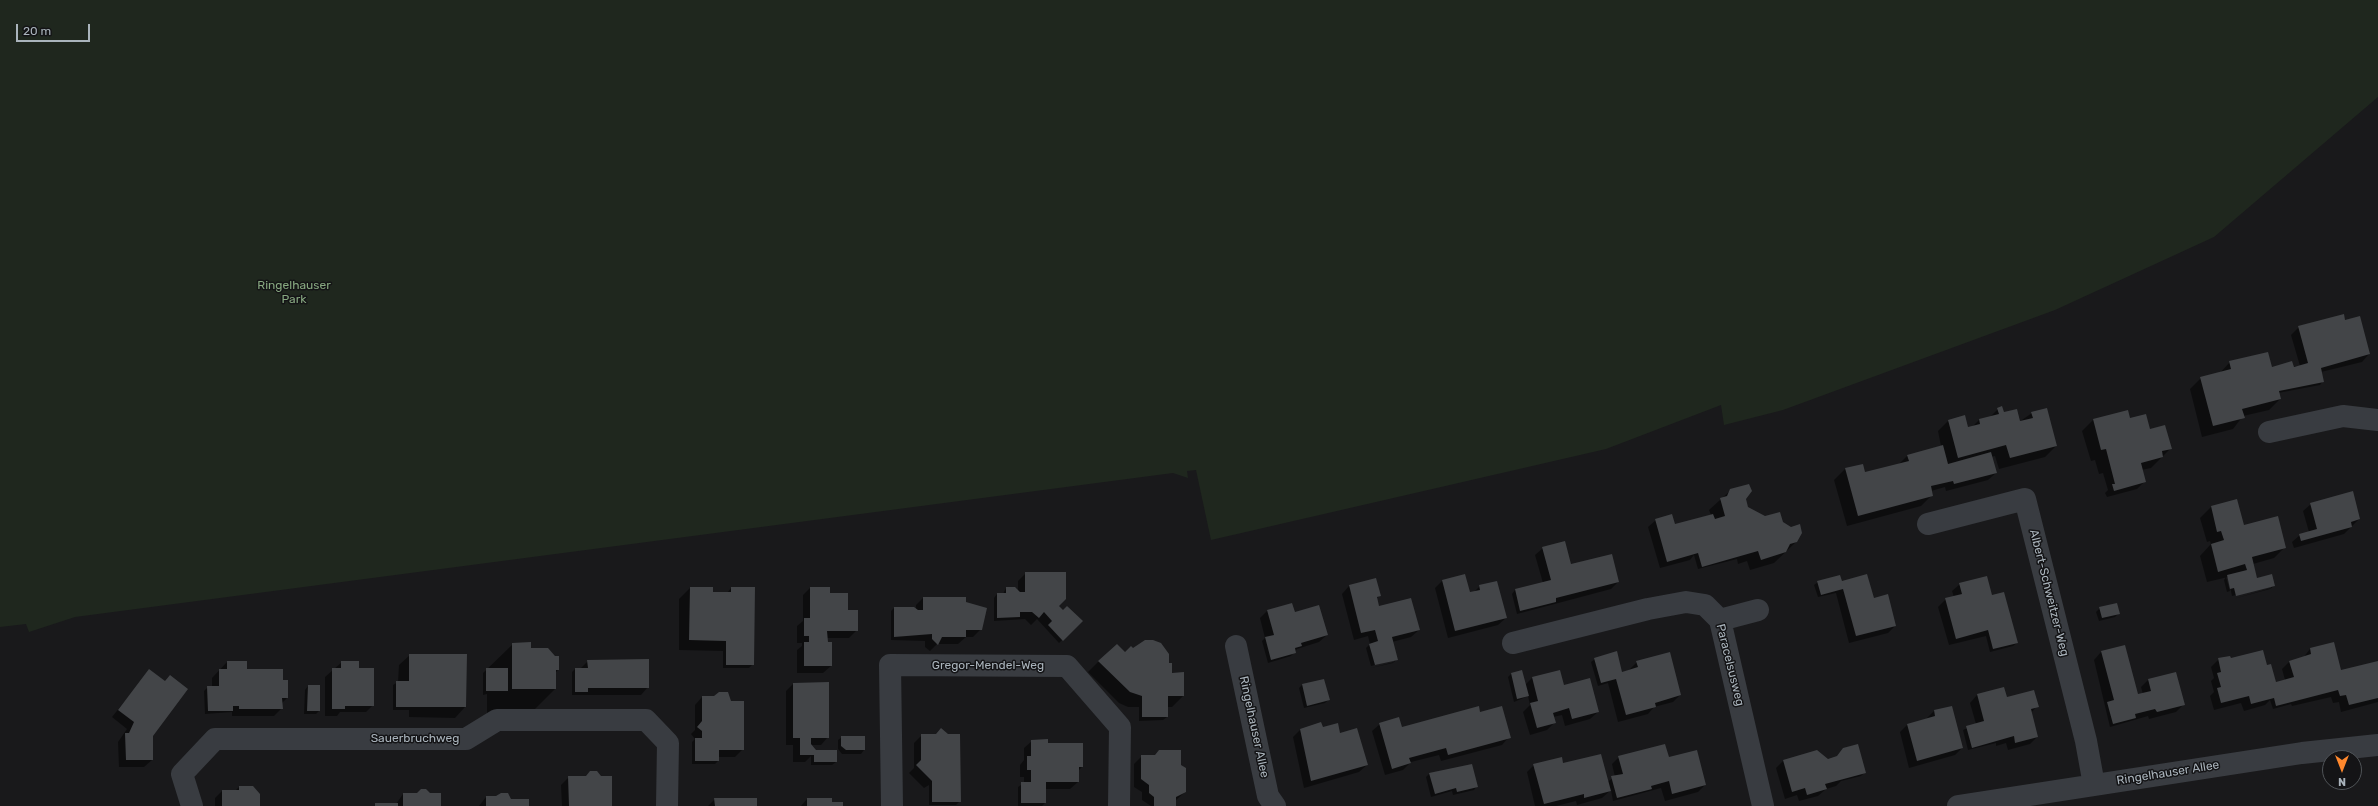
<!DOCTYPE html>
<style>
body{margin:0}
#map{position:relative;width:2378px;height:806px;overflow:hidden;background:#19191b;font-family:Rubik,sans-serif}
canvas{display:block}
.north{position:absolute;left:2322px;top:750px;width:40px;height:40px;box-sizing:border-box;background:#141416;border:1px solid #505458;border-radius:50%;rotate:180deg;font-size:11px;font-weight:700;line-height:16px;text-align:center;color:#aab4bc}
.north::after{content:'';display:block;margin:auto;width:14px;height:18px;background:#ff882d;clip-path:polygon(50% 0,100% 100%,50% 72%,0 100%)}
.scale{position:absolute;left:16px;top:24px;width:74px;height:18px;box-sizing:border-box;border:2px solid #aab4bc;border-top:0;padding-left:5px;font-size:12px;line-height:14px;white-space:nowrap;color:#aab4bc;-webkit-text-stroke:3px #141416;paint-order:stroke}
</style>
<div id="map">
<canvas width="2378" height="806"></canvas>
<div class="north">N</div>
<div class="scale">20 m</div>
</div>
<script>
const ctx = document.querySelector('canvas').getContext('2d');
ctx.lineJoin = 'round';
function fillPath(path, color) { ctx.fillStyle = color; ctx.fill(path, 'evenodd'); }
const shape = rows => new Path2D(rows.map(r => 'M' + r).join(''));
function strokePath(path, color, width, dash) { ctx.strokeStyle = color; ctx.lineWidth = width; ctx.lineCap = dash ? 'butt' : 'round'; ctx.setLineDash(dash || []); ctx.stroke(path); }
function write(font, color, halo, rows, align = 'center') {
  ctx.font = font + ' Rubik,sans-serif'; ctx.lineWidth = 3; ctx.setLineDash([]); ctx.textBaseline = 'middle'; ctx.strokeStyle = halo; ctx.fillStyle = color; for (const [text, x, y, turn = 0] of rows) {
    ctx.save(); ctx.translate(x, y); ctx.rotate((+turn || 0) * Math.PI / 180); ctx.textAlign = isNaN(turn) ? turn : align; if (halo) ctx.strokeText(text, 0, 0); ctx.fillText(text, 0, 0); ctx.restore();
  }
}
const green = shape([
 [0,0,2378,0,2378,97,2214,237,2055,310,1783,410,1724,425,1721,405,1606,449,1211,540,1196,470,1187,471,1188,478,1173,473,75,617,29,632,26,624,0,627]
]);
const shadow = shape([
 [2345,321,2369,354,2362,362,2321,372,2323,381,2320,385,2278,393,2280,399,2269,410,2243,416,2233,429,2202,437,2190,389,2201,378,2219,374,2230,362,2272,368,2300,366,2291,335,2299,327],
 [1998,409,2019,422,2032,413,2056,446,2045,457,1999,469,1995,456,1991,457,1996,473,1988,480,1946,491,1945,487,1931,491,1932,495,1921,506,1847,526,1834,480,1845,469,1864,474,1898,465,1907,456,1941,446,1938,431,1948,421,1968,428,1972,427,1979,420,1989,418],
 [2130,419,2149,430,2171,448,2151,468,2141,470,2144,482,2137,489,2107,497,2105,493,2108,490,2103,473,2099,474,2095,460,2091,461,2082,431,2093,420],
 [1731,490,1745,499,1748,508,1765,517,1783,523,1796,542,1774,563,1750,570,1747,561,1738,564,1737,559,1698,569,1694,555,1690,560,1660,568,1648,527,1656,520,1674,525,1711,515,1709,510],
 [2236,500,2243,526,2285,547,2274,558,2253,564,2257,579,2274,586,2270,589,2233,599,2271,588,2271,586,2232,596,2228,577,2207,582,2200,556,2211,544,2210,541,2207,542,2200,518,2211,507],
 [2311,504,2359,519,2344,534,2294,548,2292,542,2300,535,2309,532,2303,511],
 [1543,548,1571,566,1618,582,1611,589,1517,614,1512,594,1515,590,1543,583,1535,555],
 [1026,573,1063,611,1082,621,1059,643,1037,619,1031,625,1025,619,994,621,994,598,997,594,1003,594,1006,588,1018,593,1018,581],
 [2226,577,2230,591,2227,592,2224,580],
 [1375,580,1379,596,1376,599,1379,607,1419,630,1411,637,1392,642,1397,659,1393,663,1371,668,1394,662,1394,660,1371,666,1366,648,1370,644,1368,636,1354,640,1342,594,1349,586],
 [1442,581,1469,593,1474,592,1480,586,1506,618,1498,625,1448,638,1435,588],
 [1818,582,1841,583,1873,599,1895,626,1888,633,1849,643,1836,593,1818,597,1814,585],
 [1960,584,1992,597,2017,643,2013,646,1990,652,1986,636,1949,645,1938,607,1946,599,1954,597,1952,591],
 [690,588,712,593,727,593,731,588,753,664,749,668,723,668,723,651,679,650,679,599],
 [810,588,829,594,847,611,857,630,849,638,827,638,831,666,823,673,797,673,797,650,802,646,802,643,797,643,797,626,803,621,803,595],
 [923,598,965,602,981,629,973,637,966,637,958,644,937,644,930,651,925,647,925,641,891,640,891,611,894,608,916,610,916,605],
 [1291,604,1294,613,1327,635,1319,642,1297,649,1291,656,1268,663,1262,641,1265,638,1260,618,1267,611],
 [2100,608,2119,613,2115,617,2099,621,2096,612],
 [513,644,530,649,558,670,555,673,555,689,529,715,487,715,487,694,483,695,483,673],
 [2124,646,2137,696,2143,694,2141,687,2148,680,2184,704,2176,712,2149,719,2148,716,2110,727,2094,660,2101,652],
 [2310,649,2341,672,2378,662,2378,702,2341,712,2339,702,2333,703,2331,697,2292,706,2291,704,2273,709,2270,700,2265,705,2244,711,2241,703,2214,710,2210,696,2214,692,2211,681,2214,678,2211,667,2219,659,2230,660,2272,684,2285,680,2282,669,2290,661,2303,658],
 [1125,654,1168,664,1183,696,1172,707,1167,707,1167,717,1163,720,1139,721,1139,707,1128,707,1119,703,1088,672,1099,661],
 [410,655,465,707,455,718,409,717,409,710,393,710,393,685,398,682,399,665],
 [1595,659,1621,673,1629,670,1637,662,1680,695,1673,702,1654,707,1648,714,1618,722,1608,683,1598,686,1591,662],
 [588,661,648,687,641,695,572,695,572,672,575,669,580,669],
 [227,662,282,681,287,698,282,703,282,708,274,716,232,716,232,712,205,714,204,691,208,687,212,687,212,678],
 [342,662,358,669,373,705,366,712,340,712,337,716,325,716,325,677],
 [149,671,152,760,144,767,119,767,118,742,127,729,112,717],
 [1521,671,1525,685,1532,678,1564,686,1598,712,1590,719,1565,726,1562,715,1553,717,1554,723,1547,730,1530,735,1523,712,1530,705,1528,696,1514,702,1508,677,1511,674],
 [793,684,828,737,821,745,810,745,816,751,836,762,832,765,811,765,811,756,805,762,793,762,793,745,786,745,786,691],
 [1302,685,1328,700,1325,703,1304,708,1299,688],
 [308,686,319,711,316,714,304,714,305,690],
 [2003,688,2006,698,2037,706,2031,713,2037,737,2030,744,2008,750,2006,743,1996,746,1996,743,1968,750,1963,730,1976,724,1970,703,1977,695],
 [702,697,743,749,735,757,718,757,718,761,715,764,692,764,692,742,695,739,691,734,695,730,695,705],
 [1951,707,1962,748,1955,755,1909,768,1900,732,1907,725,1926,719,1934,711],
 [1480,713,1509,737,1502,745,1441,761,1439,755,1411,762,1403,770,1385,775,1372,731,1380,724,1401,729],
 [1301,729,1322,729,1367,765,1359,772,1304,788,1293,737],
 [922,735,960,801,956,805,929,805,929,785,924,788,909,773,914,768,914,743],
 [842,737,864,737,864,750,861,754,842,754,838,749,838,740],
 [1032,741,1047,744,1082,767,1078,771,1078,782,1070,789,1045,789,1045,803,1042,806,1018,806,1018,787,1024,783,1024,777,1020,777,1020,765,1024,760,1024,748],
 [1142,756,1180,765,1185,792,1175,801,1175,806,1151,806,1142,800,1142,792,1134,787,1134,764],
 [1619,757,1668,758,1705,785,1698,792,1665,801,1661,788,1613,801,1611,790,1602,798,1577,805,1576,801,1556,806,1535,806,1527,772,1534,765,1563,764,1607,782,1615,777,1612,764],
 [1836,758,1865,772,1861,776,1841,781,1836,786,1826,789,1818,796,1799,801,1797,795,1785,799,1776,768,1784,760,1828,760],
 [1429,774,1477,786,1474,790,1453,795,1452,791,1431,797,1426,777],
 [569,777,601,777,611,806,562,806,561,785],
 [239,787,252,787,259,806,215,806,215,798,222,791,235,791],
 [403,794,417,794,440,806,374,806,396,804],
 [486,797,510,800,529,806,479,806],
 [715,799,756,806,708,806],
 [807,799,831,803,842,806,801,806]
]);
const building = shape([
 [2344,314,2345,320,2360,316,2370,354,2321,368,2324,382,2279,391,2281,399,2242,409,2245,418,2213,426,2200,377,2231,369,2229,361,2268,352,2272,367,2292,361,2294,367,2308,363,2298,326],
 [2002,406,2004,412,2017,409,2020,421,2033,418,2031,412,2047,408,2057,446,2010,458,2006,445,1958,458,1948,420,1965,415,1968,427,1980,424,1979,419,1999,414,1997,408],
 [2128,410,2130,418,2146,414,2150,429,2165,425,2172,449,2162,451,2163,457,2141,463,2146,482,2114,491,2112,484,2115,484,2106,449,2101,450,2093,419],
 [1943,445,1948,464,1991,452,1997,473,1954,484,1953,481,1931,486,1933,496,1858,516,1845,468,1863,464,1865,472,1909,461,1907,455],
 [1749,484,1752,491,1746,499,1748,507,1765,516,1780,512,1783,522,1791,527,1800,524,1802,533,1797,542,1790,544,1786,552,1761,560,1758,551,1702,567,1698,553,1667,562,1655,519,1672,514,1675,524,1713,514,1715,519,1725,516,1720,498,1727,496,1730,489],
 [2353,491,2360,519,2351,522,2352,527,2301,541,2299,534,2317,529,2310,503],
 [2237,499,2244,525,2278,516,2286,548,2252,557,2257,578,2272,574,2275,586,2236,596,2234,588,2230,589,2227,575,2247,570,2245,564,2218,572,2211,544,2224,540,2221,531,2217,532,2211,506],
 [1565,541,1571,564,1612,554,1619,582,1556,598,1556,602,1520,611,1515,589,1551,580,1542,547],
 [1025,572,1066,572,1066,599,1059,606,1063,610,1067,606,1083,621,1063,641,1048,625,1052,621,1044,612,1039,618,1032,612,1020,612,1020,617,997,618,997,593,1006,593,1006,587,1015,587,1020,592,1025,592],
 [1465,574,1470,592,1480,590,1479,585,1497,581,1507,618,1455,631,1442,580],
 [1867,574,1874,598,1888,594,1896,626,1856,636,1843,589,1821,595,1817,581,1840,575,1842,581],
 [1987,576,1992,595,2004,592,2018,643,1993,649,1988,630,1956,639,1945,598,1962,594,1959,583],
 [1376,578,1381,596,1377,597,1379,606,1411,598,1420,630,1392,637,1398,660,1375,665,1369,644,1378,641,1375,630,1361,633,1349,585],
 [690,587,713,587,713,592,731,592,731,587,755,587,754,665,726,665,726,641,689,640],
 [810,587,830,587,830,593,848,593,848,610,858,610,858,631,827,631,828,642,832,642,832,666,804,666,804,642,809,642,809,636,804,636,804,618,810,618],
 [923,597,966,597,966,602,987,608,982,630,966,630,966,637,942,637,938,645,932,639,932,634,894,637,894,607,914,607,918,610,923,610],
 [1292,603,1295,612,1319,605,1328,635,1301,643,1302,646,1295,648,1296,653,1271,660,1265,637,1274,635,1267,610],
 [2117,603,2120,614,2102,618,2099,607],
 [1145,640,1153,640,1161,643,1169,654,1169,663,1172,663,1172,673,1184,672,1184,696,1168,696,1168,717,1142,717,1142,696,1130,692,1098,661,1117,644,1125,652,1131,646,1133,648],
 [531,642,531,648,548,648,555,656,559,656,559,670,556,670,556,689,512,689,512,643],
 [2334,642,2341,670,2378,661,2378,698,2349,705,2346,695,2340,696,2338,690,2276,706,2274,698,2251,704,2249,696,2221,703,2217,688,2221,687,2217,673,2221,672,2218,658,2230,656,2231,658,2263,650,2267,665,2271,664,2276,682,2294,677,2289,661,2311,654,2310,648],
 [2125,645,2138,694,2151,691,2148,679,2176,672,2185,705,2157,712,2155,709,2135,714,2136,718,2113,724,2107,702,2114,700,2101,651],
 [1617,651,1622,672,1638,667,1636,661,1670,652,1681,695,1655,703,1656,707,1626,715,1616,679,1601,683,1594,658],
 [409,654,467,654,466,707,396,707,396,681,409,681],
 [649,659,649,688,588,688,588,692,575,692,575,668,588,668,587,660],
 [227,661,247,661,247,669,283,669,283,680,288,680,288,698,282,698,283,709,239,709,239,706,233,706,233,711,208,711,207,686,219,686,219,669,227,669],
 [341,661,359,661,359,668,374,668,374,706,345,706,345,709,332,709,332,668,341,668],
 [486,668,508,668,508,691,486,691],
 [149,669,165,681,170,675,188,689,153,736,153,760,126,760,125,733,129,733,134,722,118,710],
 [1522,670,1529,696,1517,699,1511,673],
 [1560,670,1564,685,1590,678,1599,712,1572,719,1569,708,1553,713,1556,723,1537,728,1530,703,1538,701,1532,677],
 [1324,679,1330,700,1307,706,1302,684],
 [829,682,829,738,811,738,811,744,816,750,837,750,837,762,814,762,814,755,800,755,800,738,793,738,793,683],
 [308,685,320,685,320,711,307,711],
 [2004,687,2007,697,2034,690,2039,707,2031,709,2038,737,2015,743,2014,736,1972,748,1966,726,1984,721,1977,694],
 [719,692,728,692,731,701,744,701,744,750,719,750,719,761,695,761,695,738,702,738,702,731,697,727,702,721,702,696,714,696],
 [1479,706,1480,712,1502,706,1511,738,1448,755,1446,748,1409,758,1411,763,1392,769,1379,723,1399,717,1402,727],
 [1952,706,1963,748,1917,761,1907,724,1935,716,1934,710],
 [1321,722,1323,727,1338,723,1340,733,1357,728,1368,765,1311,781,1300,729],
 [941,728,948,734,960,734,961,802,932,802,932,781,916,765,921,760,921,734,936,734],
 [841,736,865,736,865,750,846,750,841,746],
 [1048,739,1048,743,1083,743,1083,767,1079,767,1079,782,1046,782,1046,803,1021,803,1021,782,1031,782,1031,770,1027,770,1027,756,1031,756,1031,740],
 [1665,744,1669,757,1697,750,1706,785,1672,794,1669,781,1651,786,1652,789,1617,798,1611,776,1623,774,1618,756],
 [1858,744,1866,773,1825,784,1827,789,1807,795,1805,788,1792,792,1783,760,1817,750,1828,759,1837,756,1843,748],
 [1159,750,1181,750,1181,765,1186,768,1186,792,1176,797,1176,806,1154,806,1154,797,1149,793,1149,785,1141,779,1141,755,1155,755],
 [1601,754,1611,791,1584,798,1584,794,1544,804,1533,764,1562,757,1563,763],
 [1472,764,1478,787,1457,792,1456,788,1435,794,1429,773],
 [590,771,597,771,601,776,612,776,612,806,569,806,568,776,586,776],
 [239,786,253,786,260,794,260,806,222,806,222,790,239,790],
 [421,789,426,789,430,793,441,793,441,806,403,806,403,793,417,793],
 [501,793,508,793,511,799,529,799,529,806,486,806,486,796,496,796],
 [714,798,757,798,757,806,715,806],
 [807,798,832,798,832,802,843,802,843,806,807,806],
 [375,803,398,803,398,806,375,806]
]);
const minor = shape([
 [2269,432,2343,416,2378,420],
 [1928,524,2025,499,2086,741,2094,785],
 [1720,620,1758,610],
 [1513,643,1648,609,1686,602,1705,605,1720,620,1763,806],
 [1236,646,1268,796,1275,806],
 [192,806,182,774,215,739,466,739,497,720,646,720,668,743,667,806],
 [892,806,890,665,1067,666,1120,727,1119,806],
 [1958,806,2302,753,2378,745]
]);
const parkNames = [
 ["Ringelhauser",294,286],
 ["Park",294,300]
];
const streetNames = [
 ["Albert-Schweitzer-Weg",2049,593,76],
 ["Paracelsusweg",1730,665,76],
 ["Gregor-Mendel-Weg",988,666],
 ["Ringelhauser Allee",1254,727,78],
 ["Sauerbruchweg",415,739],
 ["Ringelhauser Allee",2168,773,-9]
];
fillPath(green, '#1f271e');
fillPath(shadow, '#0007');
fillPath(building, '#434548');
strokePath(minor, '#393c41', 22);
write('12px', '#87a880', '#141416', parkNames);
write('12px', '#aab4bc', '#141416', streetNames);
</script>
